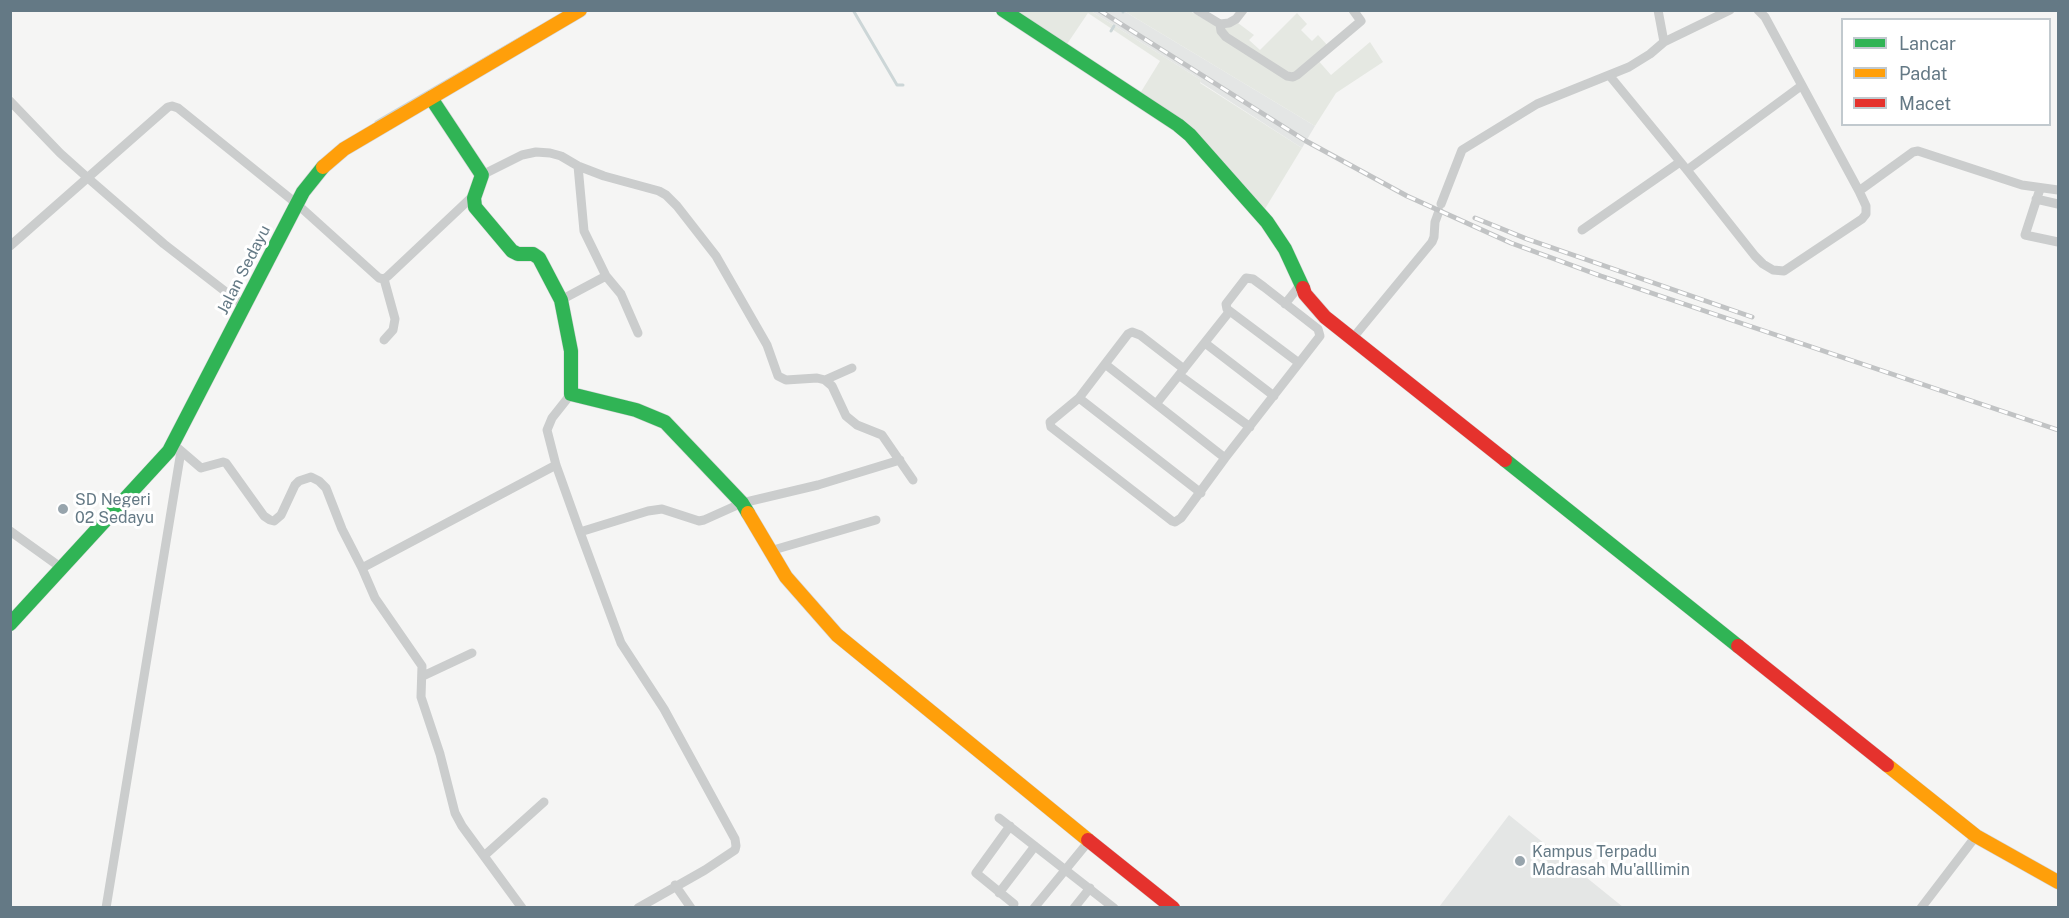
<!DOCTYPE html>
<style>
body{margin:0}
#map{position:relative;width:2069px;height:918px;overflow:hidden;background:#f5f5f4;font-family:"Public Sans",sans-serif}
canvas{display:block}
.frame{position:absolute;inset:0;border:12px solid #647985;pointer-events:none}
.legend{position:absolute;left:1841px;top:18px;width:210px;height:108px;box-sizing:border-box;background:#fff;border:2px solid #c1c9ce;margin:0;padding:8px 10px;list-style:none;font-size:18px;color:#647985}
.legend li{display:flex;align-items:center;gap:12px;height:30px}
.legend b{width:30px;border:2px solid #c1c9ce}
</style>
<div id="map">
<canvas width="2069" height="918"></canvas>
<div class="frame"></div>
<ul class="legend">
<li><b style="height:8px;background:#30b455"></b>Lancar</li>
<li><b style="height:8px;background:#ff9f0a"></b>Padat</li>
<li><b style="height:8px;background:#e5322d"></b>Macet</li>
</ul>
</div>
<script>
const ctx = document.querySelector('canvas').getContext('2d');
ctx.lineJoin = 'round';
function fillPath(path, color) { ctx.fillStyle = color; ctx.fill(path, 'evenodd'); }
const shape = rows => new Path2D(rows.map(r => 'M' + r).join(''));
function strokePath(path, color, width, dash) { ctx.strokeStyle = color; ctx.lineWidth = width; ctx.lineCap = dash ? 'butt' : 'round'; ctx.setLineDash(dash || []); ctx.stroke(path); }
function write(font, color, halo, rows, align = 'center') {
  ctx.font = font + ' "Public Sans",sans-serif'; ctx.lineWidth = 6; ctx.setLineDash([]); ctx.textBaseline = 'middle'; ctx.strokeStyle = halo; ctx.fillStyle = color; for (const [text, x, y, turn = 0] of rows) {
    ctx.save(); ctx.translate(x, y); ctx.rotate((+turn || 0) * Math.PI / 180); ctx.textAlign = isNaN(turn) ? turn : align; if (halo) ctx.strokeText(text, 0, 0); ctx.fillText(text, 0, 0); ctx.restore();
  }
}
const built = shape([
 [1091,11,1124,11,1315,126,1302,148,1200,82,1201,80],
 [1509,815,1623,907,1439,907]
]);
const green = shape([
 [1009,11,1091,11,1201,80,1200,83,1302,148,1263,212,1139,95,1160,61,1088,13,1065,47],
 [1124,11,1190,11,1216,26,1224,28,1238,23,1254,35,1249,40,1260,50,1297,13,1307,24,1301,30,1312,41,1318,35,1329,47,1316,58,1331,75,1370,42,1383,62,1336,93,1315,126]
]);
const stream = shape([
 [853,10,897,85,903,85],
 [1123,12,1123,10],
 [1111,31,1114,26],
 [376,122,534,30]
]);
const street = shape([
 [1197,10,1220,24,1229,23,1236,19,1243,10],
 [1658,10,1664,42,1730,10],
 [1220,24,1221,31,1226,37,1287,76,1293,77,1297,75,1361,21,1353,10],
 [1609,75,1687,170,1755,256,1763,264,1773,270,1784,271,1862,219,1866,214,1866,206,1859,191,1765,17,1758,10],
 [10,101,60,153,89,179,164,244,244,306],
 [578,166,584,231,606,276,621,294,638,333],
 [1687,170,1801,86],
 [482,175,522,155,536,152,550,153,561,156,578,166,604,176,659,191,666,195,677,206,716,256,767,345,778,376,786,380,817,378,825,380,832,386,846,416,857,425,882,435,913,480],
 [2040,189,2025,235,2058,242],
 [1859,191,1913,152,1918,151,2022,185,2058,190],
 [2036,199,2058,204],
 [1441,204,1462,150,1537,104,1629,67,1650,54,1664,42],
 [1582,230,1680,162],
 [10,246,168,107,172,106,178,108,297,204,379,278,384,279,388,276,474,195],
 [561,300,606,276],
 [1285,304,1301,284],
 [1352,339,1432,242,1434,237,1435,222,1439,211],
 [384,340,393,330,395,319,384,279],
 [1205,343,1274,396],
 [1105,364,1225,458],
 [1184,369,1140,335,1132,332,1128,334,1079,398,1050,422,1051,427,1172,521,1175,522,1181,518,1225,458,1299,363,1320,336,1318,329,1264,287,1253,279,1246,278,1226,304,1227,309,1299,363],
 [1179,375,1250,427],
 [825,380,852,368],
 [571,394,552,418,547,430,556,465,580,532,621,643,664,709,735,839,736,846,735,850,705,870,638,908],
 [1079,398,1201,493],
 [1156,404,1229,312],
 [173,444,201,468,223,462,226,463,264,516,270,520,274,521,281,515,295,485,299,481,311,477,319,481,326,488,342,529,362,568,556,465],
 [10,531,63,569],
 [580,532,648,511,662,509,699,521,704,520,742,503,818,485,900,460],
 [770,551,876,520],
 [362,568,375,598,422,666,421,697,440,754,455,813,462,826,522,908],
 [423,676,472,653],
 [999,818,1114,908],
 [1010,826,976,873,1014,904],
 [484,856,544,802],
 [675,885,691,908],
 [999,893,1035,846],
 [106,908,181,451],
 [1034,908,1089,841],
 [1074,908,1090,888],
 [1921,908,1976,836]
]);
const fast = shape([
 [1003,10,1178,125,1190,135,1267,222,1285,249,1303,288],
 [431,98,482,175,474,198,475,207,512,251,518,254,533,254,539,258,561,300,571,351,571,394,636,410,665,422,742,503,748,513],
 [1505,460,1738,646],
 [10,624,169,451,303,192,323,167]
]);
const slow = shape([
 [323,167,344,149,580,10],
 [748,513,786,577,837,635,1088,840],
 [1887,765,1976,836,2058,882]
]);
const jam = shape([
 [1303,288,1305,294,1325,317,1505,460],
 [1738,646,1887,765],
 [1088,840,1173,908]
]);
const rail = shape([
 [1099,10,1306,141,1407,196,1511,243,1601,276,2058,430],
 [1475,218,1527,239,1752,317]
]);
const markers = [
 [63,509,6,"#97a4ac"],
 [1520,861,6,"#97a4ac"]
];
const streetNames = [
 ["Jalan Sedayu",244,270,-63]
];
const poiNames = [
 ["SD Negeri",75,500],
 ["02 Sedayu",75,518],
 ["Kampus Terpadu",1532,852],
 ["Madrasah Mu'alllimin",1532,870]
];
fillPath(built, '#e4e6e5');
fillPath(green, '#e5e8e2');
strokePath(stream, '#ccd6d7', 3);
strokePath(fast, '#d2d3d4', 15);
strokePath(slow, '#d2d3d4', 15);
strokePath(jam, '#d2d3d4', 15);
strokePath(street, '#cbcdcd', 9);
strokePath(fast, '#30b455', 14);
strokePath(slow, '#ff9f0a', 14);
strokePath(jam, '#e5322d', 14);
strokePath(rail, '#c1c3c4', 5);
strokePath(rail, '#fff', 3, [9]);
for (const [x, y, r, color] of markers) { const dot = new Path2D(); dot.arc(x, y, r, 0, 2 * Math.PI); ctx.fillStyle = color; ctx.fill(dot); strokePath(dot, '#fff', 2); }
write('16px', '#647985', '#fff', streetNames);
write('16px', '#647985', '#fff', poiNames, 'left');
</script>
